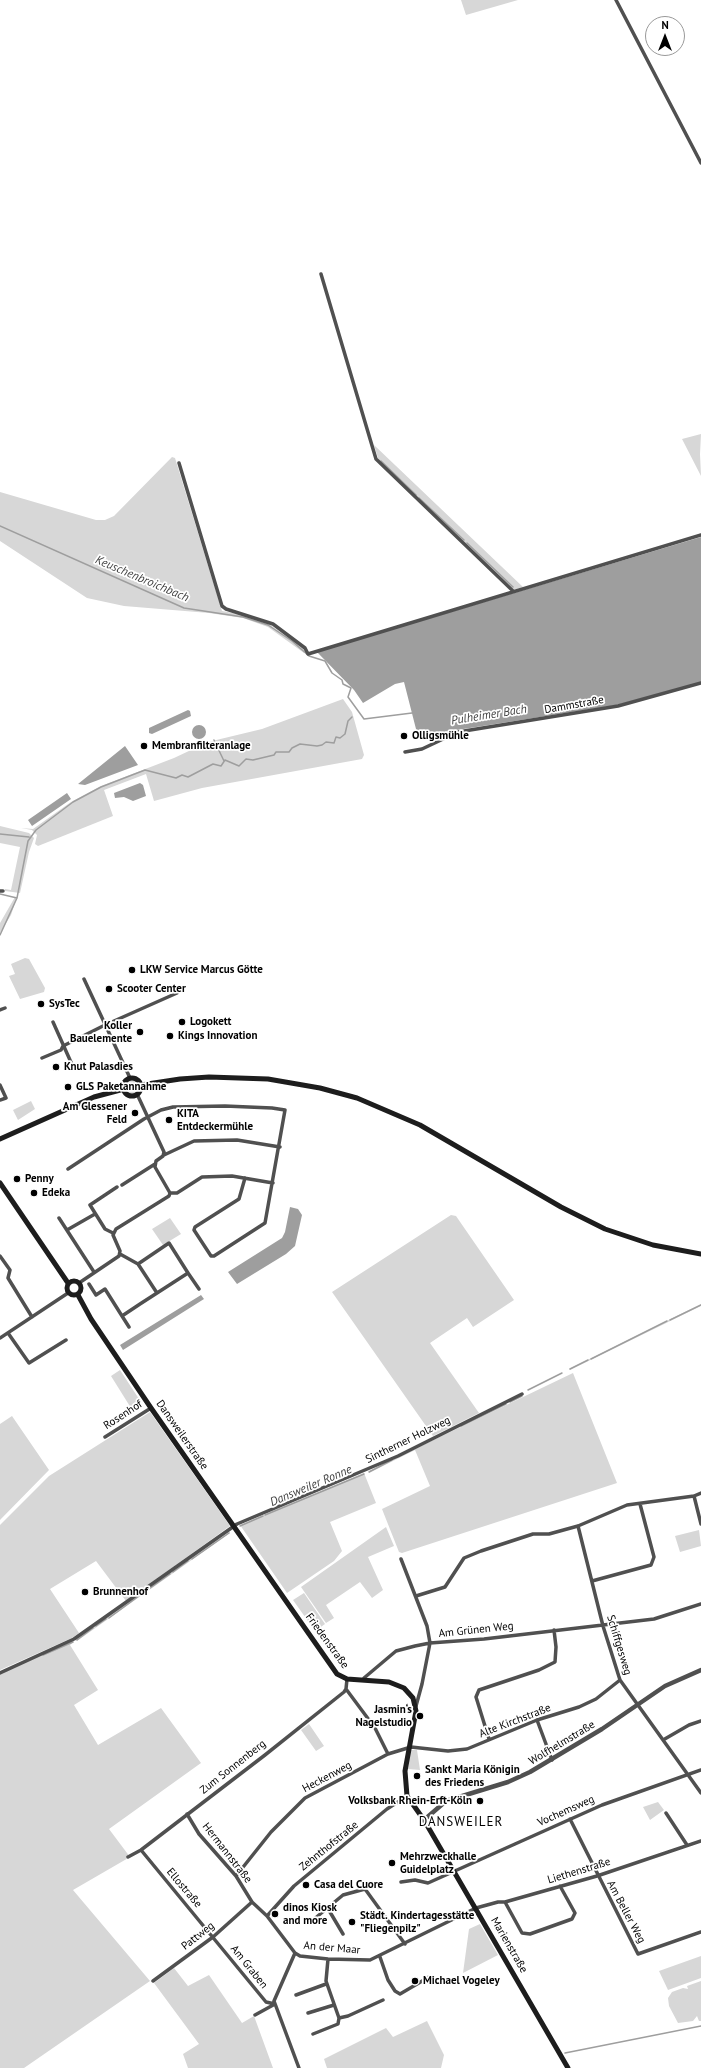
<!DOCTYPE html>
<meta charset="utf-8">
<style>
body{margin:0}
#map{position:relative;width:701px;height:2068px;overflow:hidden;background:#fff;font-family:"PT Sans",sans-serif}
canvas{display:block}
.north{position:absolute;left:645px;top:16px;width:40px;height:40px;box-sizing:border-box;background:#fff;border:1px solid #999;border-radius:50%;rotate:0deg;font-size:11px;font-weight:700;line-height:16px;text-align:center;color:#000}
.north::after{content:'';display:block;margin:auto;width:14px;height:18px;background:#000;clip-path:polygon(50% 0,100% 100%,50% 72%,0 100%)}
</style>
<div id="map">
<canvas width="701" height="2068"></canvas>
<div class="north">N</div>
</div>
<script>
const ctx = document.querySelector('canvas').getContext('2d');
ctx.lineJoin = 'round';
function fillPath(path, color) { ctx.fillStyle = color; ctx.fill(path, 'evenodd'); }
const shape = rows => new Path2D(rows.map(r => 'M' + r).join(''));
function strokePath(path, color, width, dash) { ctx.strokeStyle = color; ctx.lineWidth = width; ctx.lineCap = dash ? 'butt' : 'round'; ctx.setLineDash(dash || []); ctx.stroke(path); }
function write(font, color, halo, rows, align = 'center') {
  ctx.font = font + ' "PT Sans",sans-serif'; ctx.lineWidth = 3.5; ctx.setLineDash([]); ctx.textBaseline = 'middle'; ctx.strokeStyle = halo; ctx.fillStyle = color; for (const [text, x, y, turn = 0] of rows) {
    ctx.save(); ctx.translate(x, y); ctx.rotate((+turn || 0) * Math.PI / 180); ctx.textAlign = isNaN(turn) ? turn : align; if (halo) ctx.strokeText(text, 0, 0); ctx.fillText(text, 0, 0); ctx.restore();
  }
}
const green = shape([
 [461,0,518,0,466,15],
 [701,434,700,454,701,476,682,439],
 [374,445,523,587,514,590,379,461],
 [172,457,175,458,222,611,244,615,269,624,306,650,304,653,268,627,243,618,209,613,124,606,87,598,0,541,0,492,96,520,105,520,114,516],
 [343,699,352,712,364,755,362,759,202,788,154,801,146,774,104,790,113,816,38,846,35,844,37,835,32,830,21,828,33,829,71,802,101,786,174,758,208,742,262,729],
 [0,826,29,833,34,838,29,852,20,893,5,891,5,889,11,890,20,847,0,843],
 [15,897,17,897,11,915,0,933,0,923],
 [25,958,29,959,45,988,44,992,20,999,9,976,15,974,11,964],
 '125 1087a7 7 0 1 1 14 0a7 7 0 1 1-14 0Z',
 [31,1101,35,1109,18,1120,13,1110],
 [451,1215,456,1216,514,1300,473,1327,467,1318,430,1343,479,1413,433,1436,332,1292],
 [170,1218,181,1234,163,1245,152,1229],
 [701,1304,701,1306,570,1370,569,1369],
 [120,1370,141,1402,131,1408,111,1376],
 [573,1373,617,1483,402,1553,399,1552,382,1509,430,1486,415,1450,369,1473,369,1471],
 [150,1412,230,1526,126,1601,96,1561,50,1589,79,1633,72,1638,0,1670,0,1525,49,1476],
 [12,1416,49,1470,0,1520,0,1424],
 [364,1473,376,1503,330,1522,342,1551,334,1561,287,1593,240,1525],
 [386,1527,394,1546,368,1557,383,1590,372,1598,360,1582,326,1605,334,1618,326,1623,301,1587],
 [699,1530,701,1546,680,1552,675,1536],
 [229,1532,230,1533,77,1641,76,1639],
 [304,1593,325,1624,315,1631,293,1600],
 [73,1641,74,1642,70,1645,98,1690,74,1705,98,1745,161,1708,201,1763,109,1829,130,1857,73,1890,150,1981,24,2068,0,2068,0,1673],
 [309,1724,324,1746,316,1751,301,1730],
 [410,1750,417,1750,420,1770,408,1769],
 [658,1802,664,1810,650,1820,643,1807],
 [480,1924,498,1955,463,1973,469,1929],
 [701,1956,701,1978,668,1990,659,1971],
 [174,1968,188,1986,209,1975,242,2023,254,2016,273,2068,188,2068,183,2054,199,2044,154,1983],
 [701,1981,701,2021,699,2021,697,2016,693,2021,678,2023,669,2006,668,1998,672,1992,683,1988,688,1989,687,1986],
 [427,2021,444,2055,441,2068,327,2068,324,2059,386,2028,393,2037]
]);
const water = shape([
 [701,537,701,682,617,705,425,735,419,733,416,729,404,682,395,684,363,703,354,690,317,652],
 [188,710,190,711,191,716,152,734,149,733,149,728],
 '192 732a7 7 0 1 1 14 0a7 7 0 1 1-14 0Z',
 [125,746,138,765,85,785,78,784],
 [140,783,143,785,146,796,133,801,124,797,115,798,114,793],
 [67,793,71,799,32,826,28,820],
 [290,1207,298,1209,302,1215,295,1246,286,1254,237,1284,228,1272,282,1238,285,1232],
 [201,1295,204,1299,123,1350,120,1345]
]);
const stream = shape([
 [381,461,416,495],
 [419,498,464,540],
 [0,526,184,608,243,617,268,625,292,641,309,656,325,661,332,673,342,680,343,684,351,688,348,697,364,719,412,713],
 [467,543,513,587],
 [214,740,224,761],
 [0,834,29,837],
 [0,894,17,898],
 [0,935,17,898,28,841,36,830,73,802,101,787,145,770,176,778,182,775,188,777,213,764,221,766,225,760,239,766,246,759,253,760,274,755,276,752,289,752,292,748,300,744,317,746,322,745,326,742,334,743,336,737,340,738,345,734,348,721,352,717],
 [670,1320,701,1305],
 [591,1359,667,1321],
 [570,1369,588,1360],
 [528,1390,562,1373],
 [510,1402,522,1396],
 [461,1426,506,1404],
 [369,1472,392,1460],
 [265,1515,364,1474],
 [240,1526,263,1516],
 [192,1559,229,1533],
 [173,1572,188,1561],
 [146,1591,170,1574],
 [109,1618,143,1593],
 [96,1626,106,1619],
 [77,1640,93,1628],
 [43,1655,73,1642],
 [565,2053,701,2026]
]);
const minor = shape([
 [616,0,701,163],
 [321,274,376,459,513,591],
 [179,463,222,606,226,609,273,624,305,648,308,654,701,535],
 [405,752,422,749,458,732,618,706,701,683],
 [0,891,3,891],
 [84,979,130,1078],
 [0,1010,5,1008],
 [53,1022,74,1069],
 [42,1058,61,1050,63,1046,105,1025,177,993],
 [0,1085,6,1098,0,1100],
 [137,1094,164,1152,163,1156,156,1161,155,1167,170,1193],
 [164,1155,194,1141,237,1140,280,1147],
 [68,1169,144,1119,161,1110,173,1107,225,1106,272,1108,285,1110,265,1223,214,1256,211,1256,194,1230,195,1227,239,1199,245,1178],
 [122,1185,155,1164],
 [170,1193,177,1193,202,1177,232,1176,273,1183],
 [59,1218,94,1272],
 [67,1230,95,1214],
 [113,1233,105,1229,90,1205,117,1187],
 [120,1254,138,1264],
 [0,1256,10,1270,8,1278,32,1317],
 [188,1273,199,1289],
 [79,1283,119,1256,120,1251,113,1235,116,1229,169,1196,170,1193],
 [89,1284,96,1295,105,1289,122,1316,140,1304,188,1273,169,1243,138,1264,157,1293],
 [122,1316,129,1327],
 [8,1333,29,1363,66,1340],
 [0,1338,68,1293],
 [105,1437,151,1408],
 [694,1496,701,1524],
 [578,1526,603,1626,620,1680,701,1793],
 [401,1559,427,1626,430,1643,422,1684,416,1706],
 [592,1581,651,1565,654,1557,640,1504],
 [416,1596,445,1587,464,1558,481,1551,533,1534,549,1534,578,1526,627,1505,694,1496,701,1493],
 [0,1673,74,1639,237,1524,398,1456,522,1394],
 [347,1679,346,1689,375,1728,388,1754],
 [364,1680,364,1678,396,1651,415,1646,430,1643,484,1639,654,1619,701,1604],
 [537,1720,552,1760],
 [489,1739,476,1697,479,1690,539,1670,555,1662,556,1647,554,1630],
 [663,1740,689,1725,701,1721],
 [666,1813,687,1845],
 [187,1814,199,1834,236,1876,252,1902,267,1916,295,1953],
 [570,1819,638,1954,701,1932],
 [141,1850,266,2002,275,2004],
 [128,1857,141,1850,265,1755,344,1692,346,1689],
 [236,1876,271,1832,305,1798,388,1754,411,1747,448,1751,467,1749,537,1720,579,1707,596,1699,620,1680],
 [401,1882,415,1880,428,1883,602,1805,701,1770],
 [505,1902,522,1933,530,1934,572,1919,575,1913,560,1886],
 [327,1907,343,1934],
 [267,1916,294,1886,387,1809,407,1796],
 [313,1920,343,1895,365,1889,405,1944],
 [295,1953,300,1956,328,1959,370,1960,476,1908,498,1902,505,1902,597,1876,701,1841],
 [295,1953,274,2001,299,2068],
 [380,1957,388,1980,395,1991,400,1994,429,1977],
 [328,1959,326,1981,339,2018,348,2016,383,2000],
 [153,1981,213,1937,252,1902],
 [296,1995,326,1984],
 [308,2013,334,2005],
 [255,2015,275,2004],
 [313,2034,338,2024,339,2018]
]);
const tertiary = shape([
 [424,1820,446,1801,508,1782,530,1772,602,1729,665,1686,701,1670]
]);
const secondary = shape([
 '123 1087a9 9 0 1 1 18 0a9 9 0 1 1-18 0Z',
 [141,1085,180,1079,209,1077,268,1079,320,1088,357,1098,420,1125,561,1207,605,1229,653,1245,701,1254],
 [0,1139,94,1097,124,1089],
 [0,1183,68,1283],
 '67 1288a7 7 0 1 1 14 0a7 7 0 1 1-14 0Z',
 [78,1295,91,1319,151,1408,337,1674,347,1679,389,1682,404,1688,413,1698,416,1711,405,1771,407,1796,424,1820,568,2068]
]);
const markers = [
 [404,736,4,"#000"],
 [144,746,4,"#000"],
 [132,970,4,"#000"],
 [109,989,4,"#000"],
 [41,1004,4,"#000"],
 [182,1022,4,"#000"],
 [140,1032,4,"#000"],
 [170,1036,4,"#000"],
 [56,1067,4,"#000"],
 [68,1087,4,"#000"],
 [135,1113,4,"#000"],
 [169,1120,4,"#000"],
 [17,1179,4,"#000"],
 [34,1193,4,"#000"],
 [85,1592,4,"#000"],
 [420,1716,4,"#000"],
 [417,1776,4,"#000"],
 [480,1801,4,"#000"],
 [392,1863,4,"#000"],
 [306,1885,4,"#000"],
 [275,1914,4,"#000"],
 [352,1922,4,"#000"],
 [415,1981,4,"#000"]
];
const streetNames = [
 ["Dammstraße",574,705,-10],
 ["Rosenhof",123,1415,-33],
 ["Dansweilerstraße",182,1435,55],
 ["Sintherner Holzweg",408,1440,-26],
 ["Am Grünen Weg",476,1630,-6],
 ["Friedenstraße",327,1641,54],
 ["Schiffgesweg",619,1645,73],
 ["Alte Kirchstraße",515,1721,-21],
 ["Wolfhelmstraße",562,1743,-31],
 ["Zum Sonnenberg",233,1767,-38],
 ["Heckenweg",327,1777,-28],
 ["Vochemsweg",566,1811,-24],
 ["Zehnthofstraße",329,1846,-39],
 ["Hermannstraße",227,1853,52],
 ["Liethenstraße",579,1871,-17],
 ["Ellostraße",184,1888,50],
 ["Am Beller Weg",626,1912,62],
 ["Pattweg",198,1936,-38],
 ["Marienstraße",509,1945,60],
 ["An der Maar",332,1948,5],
 ["Am Graben",249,1967,51]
];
const poiNames = [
 ["Olligsmühle",412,736],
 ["Membranfilteranlage",152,746],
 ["LKW Service Marcus Götte",140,970],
 ["Scooter Center",117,989],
 ["SysTec",49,1004],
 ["Logokett",190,1022],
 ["Koller",132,1026,"right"],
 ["Bauelemente",132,1039,"right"],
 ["Kings Innovation",178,1036],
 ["Knut Palasdies",64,1067],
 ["GLS Paketannahme",76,1087],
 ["Am Glessener",127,1107,"right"],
 ["Feld",127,1120,"right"],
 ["KITA",177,1114],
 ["Entdeckermühle",177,1127],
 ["Penny",25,1179],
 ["Edeka",42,1193],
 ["Brunnenhof",93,1592],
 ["Jasmin‘s",412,1710,"right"],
 ["Nagelstudio",412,1723,"right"],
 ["Sankt Maria Königin",425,1770],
 ["des Friedens",425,1783],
 ["Volksbank Rhein-Erft-Köln",472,1801,"right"],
 ["Mehrzweckhalle",400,1857],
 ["Guidelplatz",400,1870],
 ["Casa del Cuore",314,1885],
 ["dinos Kiosk",283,1908],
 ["and more",283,1921],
 ["Städt. Kindertagesstätte",360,1916],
 ["\"Fliegenpilz\"",360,1929],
 ["Michael Vogeley",423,1981]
];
const waterNames = [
 ["Keuschenbroichbach",142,579,23],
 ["Pulheimer Bach",489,715,-9],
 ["Dansweiler Ronne",311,1486,-23]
];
const quarterNames = [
 ["DANSWEILER",461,1822]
];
fillPath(green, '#d7d7d7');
fillPath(water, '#9e9e9e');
strokePath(stream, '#9e9e9e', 1.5);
strokePath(minor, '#505050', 3.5);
strokePath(tertiary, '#505050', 4.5);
strokePath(secondary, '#1d1d1d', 5);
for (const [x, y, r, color] of markers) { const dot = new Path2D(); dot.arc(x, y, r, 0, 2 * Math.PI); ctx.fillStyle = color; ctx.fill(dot); strokePath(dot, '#fff', 1.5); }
write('11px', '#000', '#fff', streetNames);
write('bold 11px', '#000', '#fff', poiNames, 'left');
write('italic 12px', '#3f3f3f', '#fff', waterNames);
ctx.letterSpacing = '1px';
write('13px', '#000', '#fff', quarterNames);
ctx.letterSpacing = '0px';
</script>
